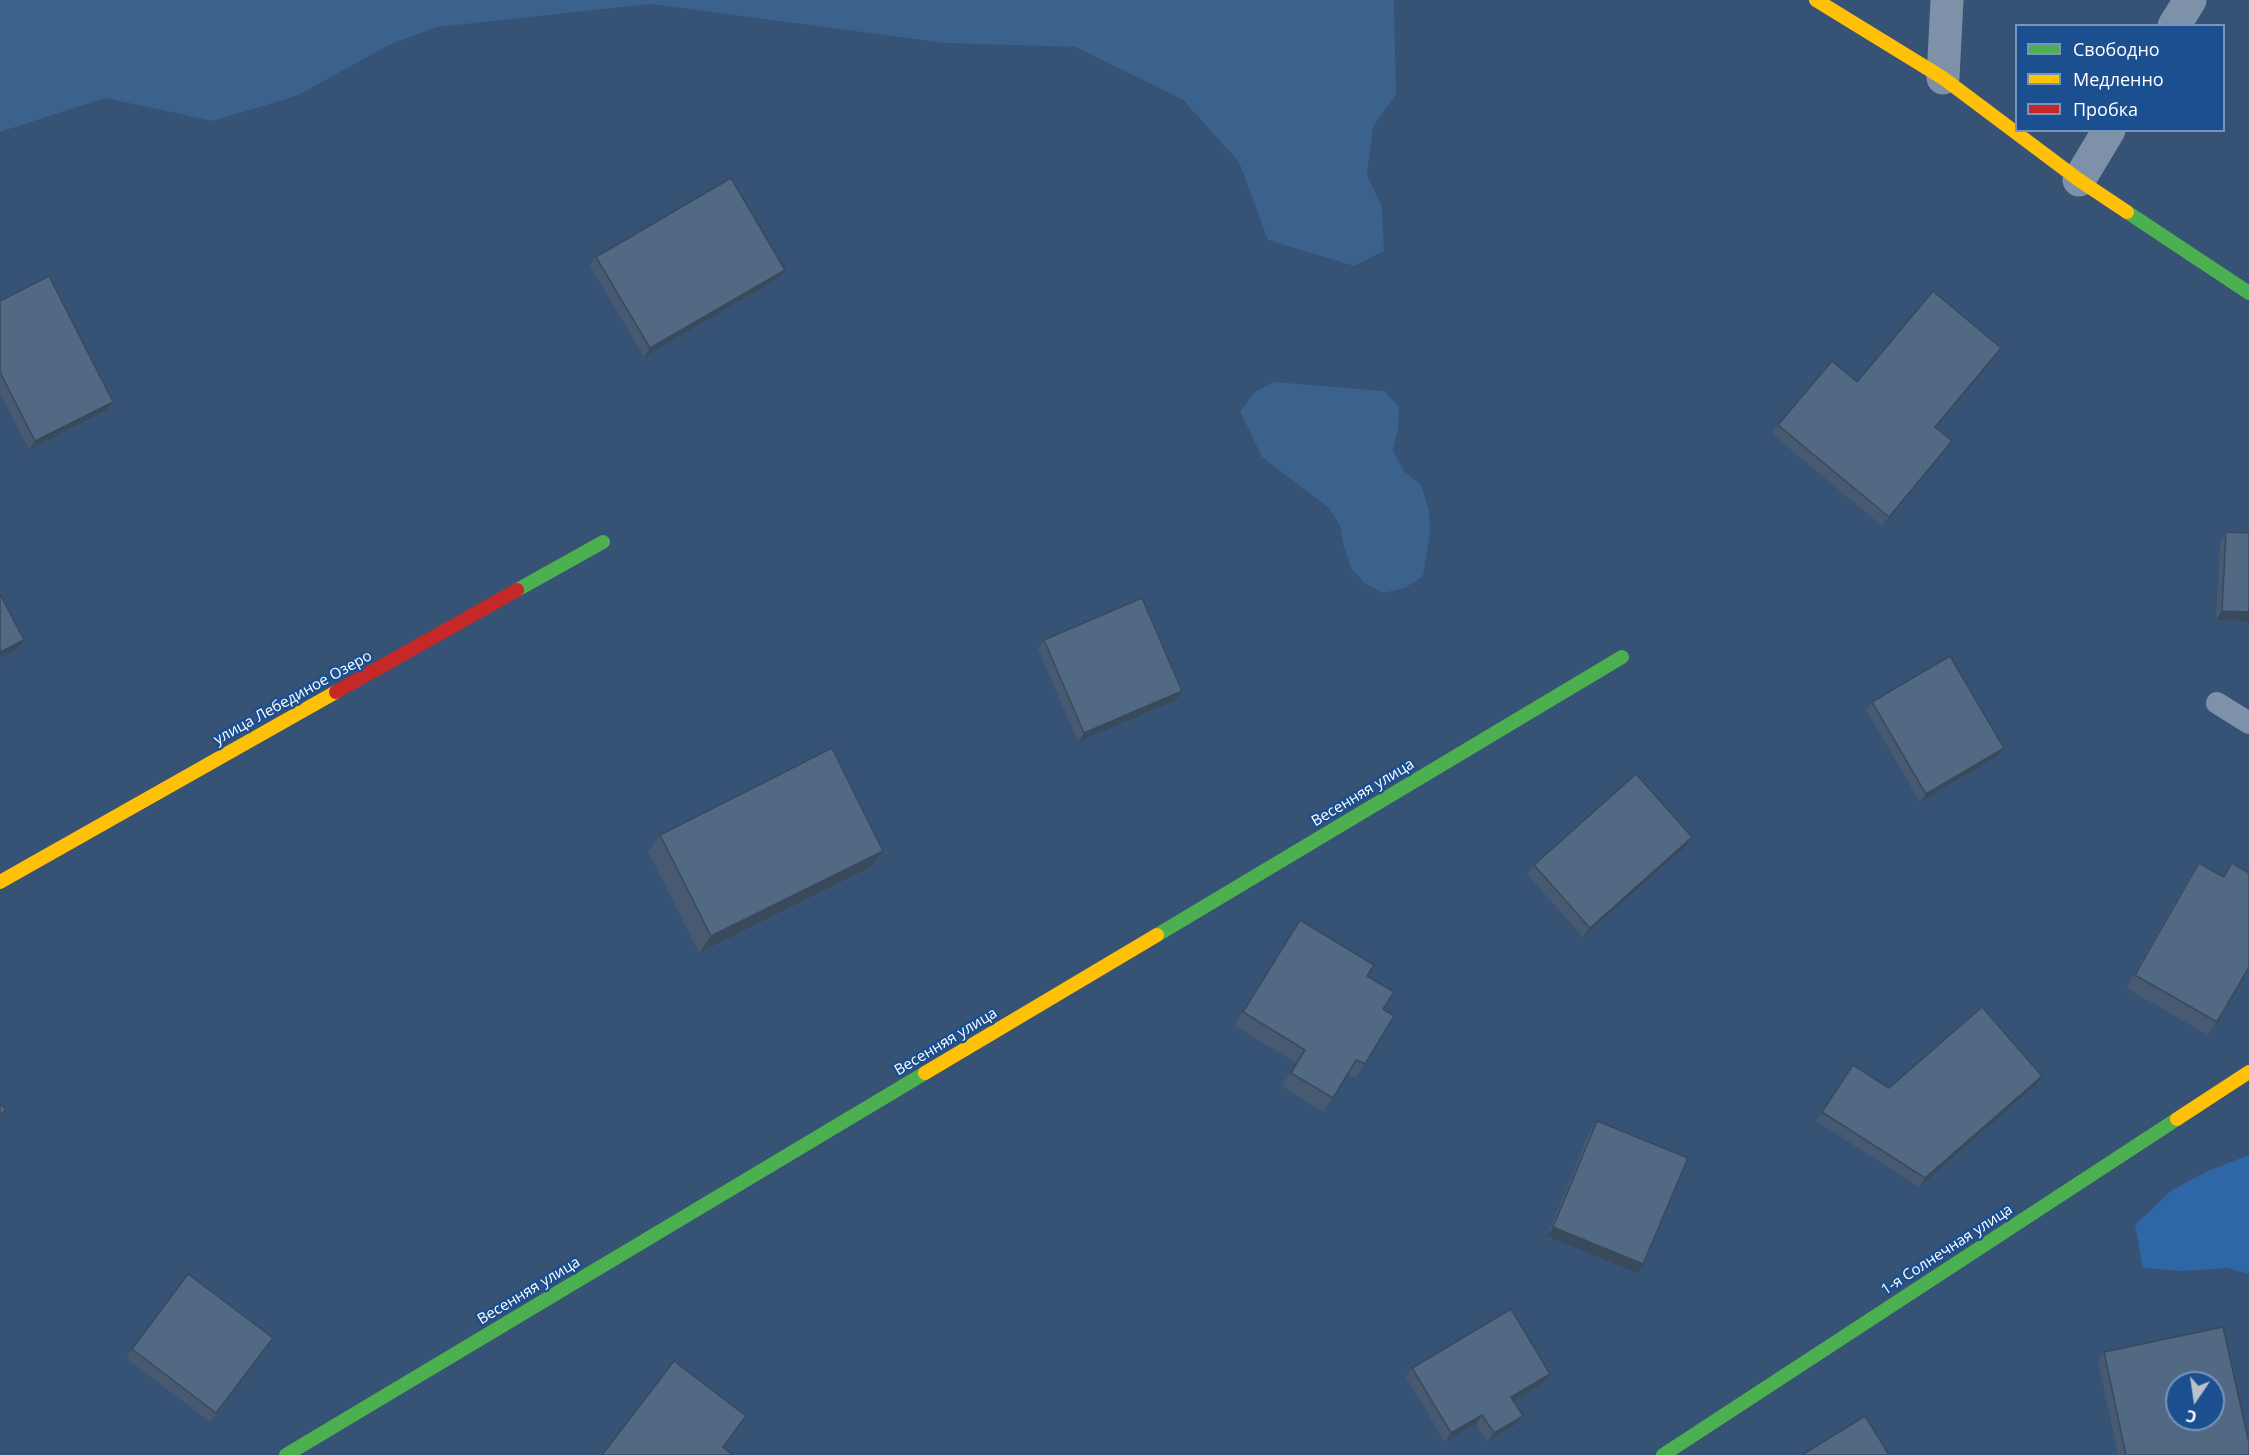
<!DOCTYPE html>
<meta charset="utf-8">
<style>
body{margin:0}
#map{position:relative;width:2249px;height:1455px;overflow:hidden;background:#365274;font-family:"Open Sans",sans-serif}
canvas{display:block}
.legend{position:absolute;left:2015px;top:24px;width:210px;height:108px;box-sizing:border-box;background:#1b4f8f;border:2px solid #7695bc;margin:0;padding:8px 10px;list-style:none;font-size:18px;color:#fff}
.legend li{display:flex;align-items:center;gap:12px;height:30px}
.legend b{width:30px;border:2px solid #7695bc}
.north{position:absolute;left:2165px;top:1371px;width:60px;height:60px;box-sizing:border-box;background:#1b4f8f;border:2px solid #7695bc;border-radius:50%;rotate:193deg;font-size:16px;font-weight:700;line-height:24px;text-align:center;color:#fff}
.north::after{content:'';display:block;margin:auto;width:21px;height:27px;background:#b9c2ce;clip-path:polygon(50% 0,100% 100%,50% 72%,0 100%)}
</style>
<div id="map">
<canvas width="2249" height="1455"></canvas>
<ul class="legend">
<li><b style="height:8px;background:#4caf50"></b>Свободно</li>
<li><b style="height:8px;background:#ffc107"></b>Медленно</li>
<li><b style="height:8px;background:#c62828"></b>Пробка</li>
</ul>
<div class="north">С</div>
</div>
<script>
const ctx = document.querySelector('canvas').getContext('2d');
ctx.lineJoin = 'round';
function fillPath(path, color) { ctx.fillStyle = color; ctx.fill(path, 'evenodd'); }
const shape = rows => new Path2D(rows.map(r => 'M' + r).join(''));
function strokePath(path, color, width, dash) { ctx.strokeStyle = color; ctx.lineWidth = width; ctx.lineCap = dash ? 'butt' : 'round'; ctx.setLineDash(dash || []); ctx.stroke(path); }
function write(font, color, halo, rows, align = 'center') {
  ctx.font = font + ' "Open Sans",sans-serif'; ctx.lineWidth = 5; ctx.setLineDash([]); ctx.textBaseline = 'middle'; ctx.strokeStyle = halo; ctx.fillStyle = color; for (const [text, x, y, turn = 0] of rows) {
    ctx.save(); ctx.translate(x, y); ctx.rotate((+turn || 0) * Math.PI / 180); ctx.textAlign = isNaN(turn) ? turn : align; if (halo) ctx.strokeText(text, 0, 0); ctx.fillText(text, 0, 0); ctx.restore();
  }
}
const green = shape([
 [2249,1155,2249,1274,2227,1268,2183,1271,2143,1268,2135,1225,2172,1190,2210,1170]
]);
const water = shape([
 [0,0,1394,0,1396,94,1373,127,1367,175,1382,207,1384,251,1354,266,1268,240,1239,162,1183,100,1076,47,945,43,651,4,437,27,391,44,296,96,213,121,105,98,0,132],
 [1274,382,1384,391,1399,407,1398,429,1393,451,1404,471,1421,485,1429,510,1430,533,1423,576,1405,588,1383,593,1364,583,1351,568,1344,547,1340,526,1329,508,1262,457,1240,411,1255,392]
]);
const lane = shape([
 [2217,703,2249,723]
]);
const street = shape([
 [2174,26,2190,0],
 [1943,78,1947,0],
 [2079,180,2109,130]
]);
const fast = shape([
 [2127,212,2249,293],
 [517,590,603,542],
 [1157,935,1622,657],
 [286,1455,925,1073],
 [1663,1455,2177,1119]
]);
const slow = shape([
 [1816,0,1943,78,2079,180,2127,212],
 [0,882,336,692],
 [925,1073,1157,935],
 [2177,1119,2249,1072]
]);
const jam = shape([
 [336,692,517,590]
]);
const wall = shape([
 [596,257,779,278,644,357,590,266],
 [0,301,113,402,107,410,29,450,0,393],
 [1995,357,1936,428,1946,450,1882,526,1772,434,1778,425,1857,382],
 [2226,532,2249,621,2216,620,2220,541],
 [1044,640,1182,691,1176,700,1078,742,1038,649],
 [1872,702,1998,756,1920,802,1866,710],
 [660,835,883,851,871,867,699,953,648,852],
 [1692,837,1686,846,1583,937,1527,874,1534,865],
 [2199,863,2223,876,2232,863,2217,1022,2208,1035,2126,988,2190,876],
 [1300,920,1367,976,1365,1064,1355,1078,1348,1074,1323,1112,1282,1086,1296,1063,1234,1025,1291,933],
 [1847,1074,1889,1088,2036,1085,1919,1187,1816,1121],
 [1597,1121,1643,1264,1637,1273,1547,1236,1590,1130],
 [266,1347,210,1422,126,1358,132,1349],
 [2104,1352,2248,1439,2249,1455,2118,1455,2098,1361],
 [1412,1368,1544,1383,1514,1401,1523,1416,1516,1424,1487,1442,1476,1424,1445,1442,1406,1377]
]);
const shadedWall = shape([
 [785,270,779,278,644,357,650,348],
 [2001,348,1995,357,1929,436,1935,427],
 [113,402,107,410,29,450,35,441],
 [1952,441,1946,450,1882,526,1889,517],
 [2222,611,2249,612,2249,621,2216,620],
 [24,640,17,649,0,658,0,652],
 [1182,691,1176,700,1078,742,1084,733],
 [2004,748,1998,756,1920,802,1926,794],
 [1692,837,1686,846,1583,937,1590,928],
 [883,851,871,867,699,953,711,936],
 [2042,1076,2036,1085,1919,1187,1925,1178],
 [1553,1227,1643,1264,1637,1273,1547,1236],
 [1550,1374,1544,1383,1505,1406,1511,1397],
 [1482,1415,1476,1424,1445,1442,1451,1433],
 [1523,1416,1516,1424,1487,1442,1494,1433]
]);
const building = shape([
 [731,178,785,270,650,348,596,257,731,178],
 [49,276,113,402,35,441,0,372,0,301,49,276],
 [1933,291,2001,348,1935,427,1952,441,1889,517,1778,425,1832,361,1857,382,1933,291],
 [2226,532,2249,533,2249,612,2222,611,2226,532],
 [0,594,24,640,0,652,0,594],
 [1142,598,1182,691,1084,733,1044,640,1142,598],
 [1950,656,2004,748,1926,794,1872,702,1950,656],
 [832,748,883,851,711,936,660,835,832,748],
 [1636,774,1692,837,1590,928,1534,865,1636,774],
 [2199,863,2224,877,2232,863,2249,873,2249,967,2217,1022,2135,975,2199,863],
 [1300,920,1374,965,1367,976,1394,992,1383,1009,1394,1016,1365,1064,1356,1060,1333,1098,1291,1073,1305,1050,1243,1012,1300,920],
 [1982,1007,2042,1076,1925,1178,1822,1112,1853,1065,1889,1088,1982,1007],
 [0,1104,6,1109,0,1116,0,1104],
 [1597,1121,1688,1158,1643,1264,1553,1227,1597,1121],
 [188,1274,273,1338,216,1413,132,1349,188,1274],
 [1511,1309,1550,1374,1511,1397,1523,1416,1494,1433,1482,1415,1451,1433,1412,1368,1511,1309],
 [2223,1327,2248,1439,2249,1439,2249,1455,2126,1455,2104,1352,2223,1327],
 [2177,1383,2213,1383,2213,1419,2177,1419,2177,1383],
 [674,1361,746,1416,723,1447,733,1455,602,1455,674,1361],
 [1865,1416,1889,1455,1802,1455,1865,1416]
]);
const streetNames = [
 ["улица Лебединое Озеро",293,698,-29],
 ["Весенняя улица",1363,793,-31],
 ["Весенняя улица",946,1042,-31],
 ["1-я Солнечная улица",1947,1250,-33],
 ["Весенняя улица",529,1291,-31]
];
fillPath(green, '#2f66a5');
fillPath(water, '#3b618d');
strokePath(lane, '#7d92a8', 22);
strokePath(street, '#7d92a8', 33);
strokePath(fast, '#4caf50', 14);
strokePath(slow, '#ffc107', 14);
strokePath(jam, '#c62828', 14);
fillPath(wall, '#475a72');
fillPath(shadedWall, '#394a5c');
fillPath(building, '#526984');
strokePath(building, '#394a5c', 1.5);
write('15px', '#fff', '#1b4f8f', streetNames);
</script>
